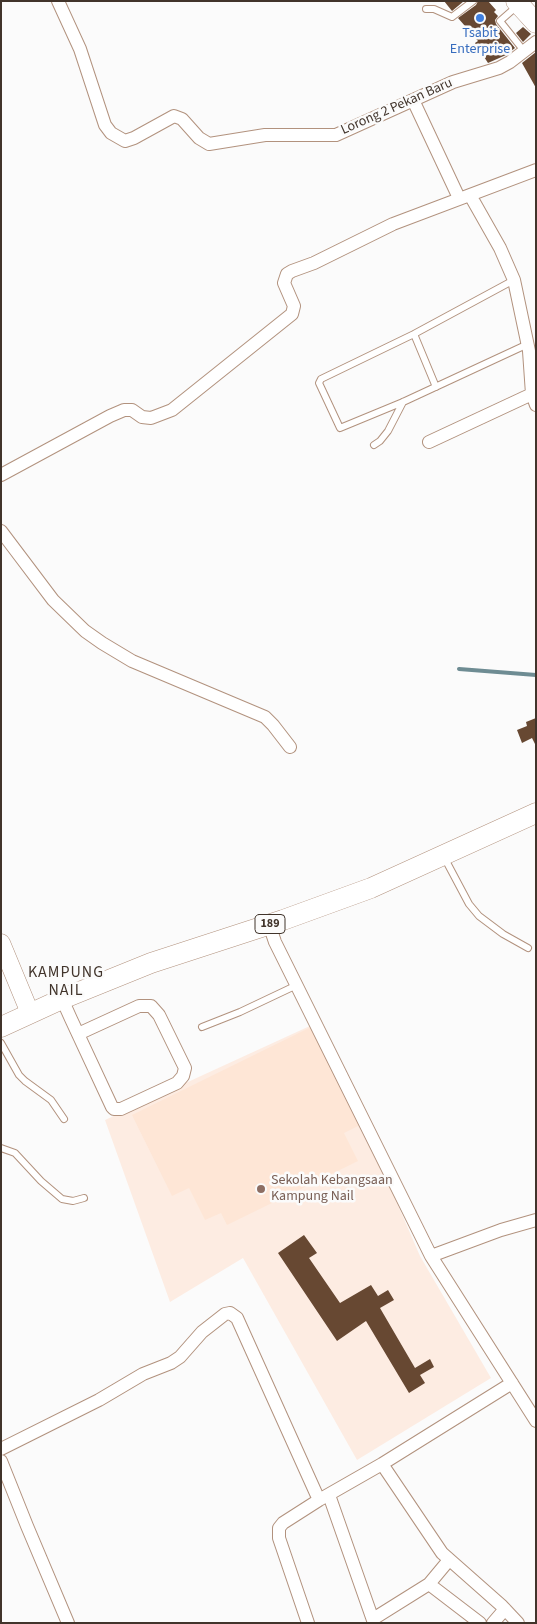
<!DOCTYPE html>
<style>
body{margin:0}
#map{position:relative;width:537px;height:1624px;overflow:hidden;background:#fbfbfb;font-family:"Source Sans 3",sans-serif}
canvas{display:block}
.frame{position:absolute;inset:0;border:2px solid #41342b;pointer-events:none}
</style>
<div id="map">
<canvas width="537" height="1624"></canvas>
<div class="frame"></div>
</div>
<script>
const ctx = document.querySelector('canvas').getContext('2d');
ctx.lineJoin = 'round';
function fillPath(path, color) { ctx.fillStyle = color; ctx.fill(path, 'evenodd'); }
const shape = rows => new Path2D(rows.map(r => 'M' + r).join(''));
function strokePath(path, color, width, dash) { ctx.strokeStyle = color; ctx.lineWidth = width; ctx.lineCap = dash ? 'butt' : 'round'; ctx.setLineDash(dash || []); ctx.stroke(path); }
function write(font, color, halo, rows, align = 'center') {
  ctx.font = font + ' "Source Sans 3",sans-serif'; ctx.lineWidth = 5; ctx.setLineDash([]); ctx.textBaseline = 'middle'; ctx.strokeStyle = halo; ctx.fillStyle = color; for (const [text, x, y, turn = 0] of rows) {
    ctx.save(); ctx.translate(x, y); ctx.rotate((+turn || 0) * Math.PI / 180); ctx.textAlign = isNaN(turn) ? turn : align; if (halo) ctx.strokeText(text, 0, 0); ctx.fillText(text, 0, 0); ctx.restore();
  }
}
const built = shape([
 [312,1025,362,1122,420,1256,491,1378,357,1460,243,1258,170,1302,105,1120]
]);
const green = shape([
 [311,1027,360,1125,344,1133,358,1161,227,1225,221,1213,205,1220,189,1188,172,1196,132,1115]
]);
const stream = shape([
 [459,669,536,675]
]);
const building = shape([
 [444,1,464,1,452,11],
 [478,1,488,1,496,10,494,12,498,16,495,20,496,24,515,48,506,55,488,63,475,43,478,41,458,18,476,5],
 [523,27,531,34,523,42,516,33],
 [536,52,536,88,522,63],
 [536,718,536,746,532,738,522,743,517,730,527,726,526,722],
 [304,1235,317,1253,309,1258,340,1303,371,1285,378,1296,388,1290,394,1300,380,1308,415,1368,430,1359,434,1367,420,1375,425,1383,409,1393,366,1321,337,1341,278,1253]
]);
const lane = shape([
 [516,7,500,21,524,51],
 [426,9,434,9,452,17,473,1],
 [514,280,414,334,321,379,319,383,340,428,403,402,528,344],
 [414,334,436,387],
 [374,445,380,441,388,431,403,402],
 [444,857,469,904,479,916,503,934,528,948],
 [202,1027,240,1012,297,985],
 [1,1043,19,1075,25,1081,51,1100,64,1119],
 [1,1148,15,1153,41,1181,62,1199,73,1201,84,1198]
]);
const street = shape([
 [58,1,80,49,105,125,111,133,125,141,134,138,174,116,182,119,199,138,209,144,265,135,336,135,453,82,499,68,510,62,536,42],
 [413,100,459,198],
 [470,195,500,248,514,280,529,351,532,394,536,405],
 [429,442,532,394],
 [1,475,110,416,124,410,132,410,142,417,151,418,172,410,292,314,294,306,284,283,287,274,292,271,314,263,393,224,536,170],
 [1,531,53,600,85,631,102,643,132,661,265,717,273,725,290,747],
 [269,924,275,942,431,1256,536,1421],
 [62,999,71,1019,112,1107,114,1109,121,1109,177,1083,183,1076,185,1068,159,1015,151,1006,139,1006,78,1034],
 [431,1256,501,1230,536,1220],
 [1,1449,99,1400,143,1374,171,1363,180,1357,202,1332,225,1314,230,1313,237,1318,319,1500],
 [1,1461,27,1526,68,1623],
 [382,1464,442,1553,502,1606,518,1623],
 [329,1495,374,1623],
 [429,1584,480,1623],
 [373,1619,429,1584,449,1560],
 [308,1623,279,1538,279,1528,283,1523,319,1500,382,1464,512,1383],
 [493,1623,505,1609]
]);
const secondary = shape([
 [1,943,30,1013]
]);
const primary = shape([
 [516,1,536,23],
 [1,1027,62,999,151,963,283,920,371,888,536,813]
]);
const markers = [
 [480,18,5,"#3f7fe0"],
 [261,1189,5,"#8d6e63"]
];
const shields = [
 [270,924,30]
];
const shieldNames = [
 ["189",270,924]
];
const shopNames = [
 ["Tsabit",480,34],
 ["Enterprise",480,50]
];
const streetNames = [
 ["Lorong 2 Pekan Baru",397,107,-24]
];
const educationNames = [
 ["Sekolah Kebangsaan",271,1181],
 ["Kampung Nail",271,1197]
];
const quarterNames = [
 ["KAMPUNG",66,973],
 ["NAIL",66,991]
];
fillPath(built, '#fdece2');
fillPath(green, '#fee6d6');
strokePath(stream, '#6e8c93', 4);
fillPath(building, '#674832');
strokePath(lane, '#b2927e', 8);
strokePath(street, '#b2927e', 14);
strokePath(secondary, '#b2927e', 19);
strokePath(primary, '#b2927e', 21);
strokePath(lane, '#fff', 6);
strokePath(street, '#fff', 12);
strokePath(secondary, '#fff', 18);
strokePath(primary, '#fff', 20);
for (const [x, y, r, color] of markers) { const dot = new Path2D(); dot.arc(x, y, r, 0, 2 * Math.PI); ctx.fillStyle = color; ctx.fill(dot); strokePath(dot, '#fbfbfb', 2); }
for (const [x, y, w] of shields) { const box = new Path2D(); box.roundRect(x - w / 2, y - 9.5, w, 19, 4); ctx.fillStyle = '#fbfbfb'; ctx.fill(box); strokePath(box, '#41342b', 1); }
write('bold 12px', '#41342b', null, shieldNames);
write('14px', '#366cbe', '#fbfbfb', shopNames);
write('14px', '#41342b', '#fbfbfb', streetNames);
write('14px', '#785e54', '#fbfbfb', educationNames, 'left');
ctx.letterSpacing = '1px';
write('16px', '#41342b', '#fbfbfb', quarterNames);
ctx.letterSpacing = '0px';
</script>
